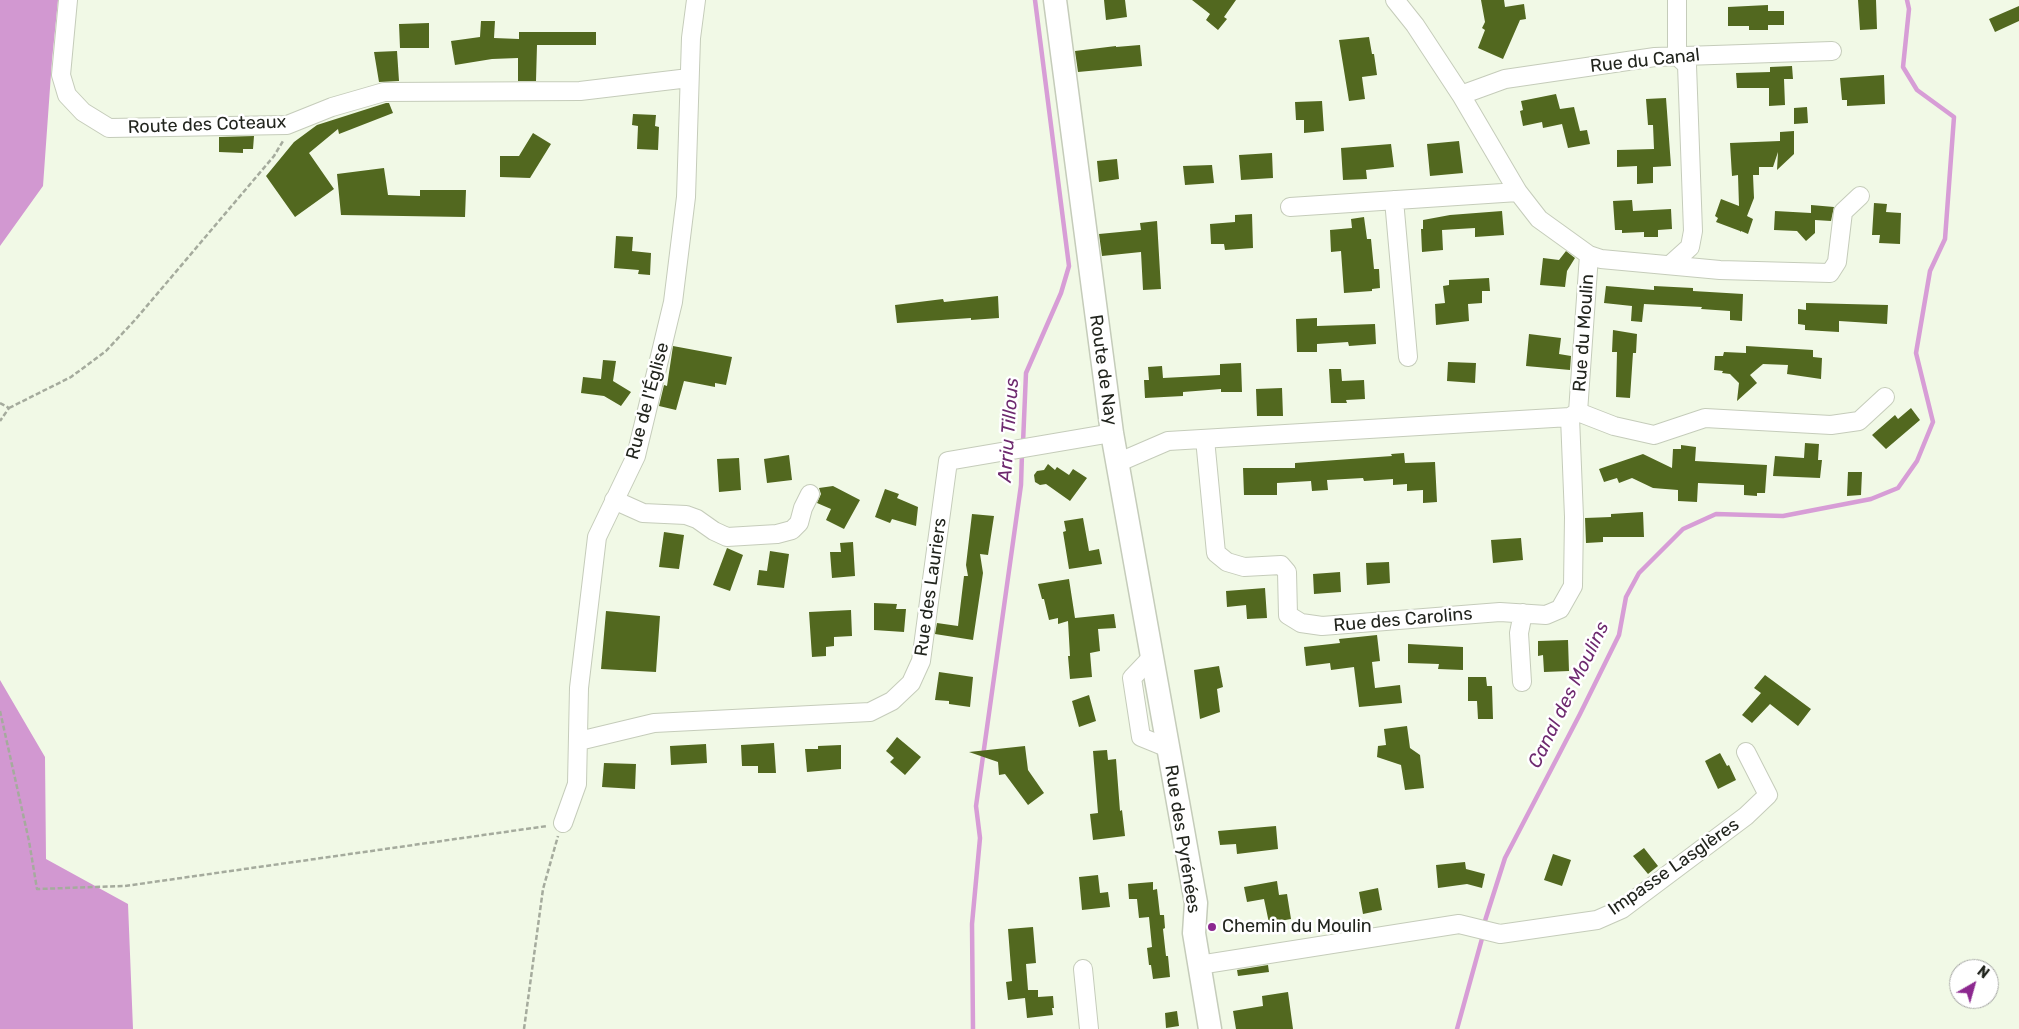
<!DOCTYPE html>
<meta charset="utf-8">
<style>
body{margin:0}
#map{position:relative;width:2019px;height:1029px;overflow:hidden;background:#f1f9e6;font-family:Rubik,sans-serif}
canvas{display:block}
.north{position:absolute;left:1949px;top:959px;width:50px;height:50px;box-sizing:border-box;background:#fff;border:1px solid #a7a8a5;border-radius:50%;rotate:38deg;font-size:14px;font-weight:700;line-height:20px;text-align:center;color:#22251e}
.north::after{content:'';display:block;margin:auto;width:18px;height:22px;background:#8c288f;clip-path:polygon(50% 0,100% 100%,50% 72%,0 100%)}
</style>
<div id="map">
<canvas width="2019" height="1029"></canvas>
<div class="north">N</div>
</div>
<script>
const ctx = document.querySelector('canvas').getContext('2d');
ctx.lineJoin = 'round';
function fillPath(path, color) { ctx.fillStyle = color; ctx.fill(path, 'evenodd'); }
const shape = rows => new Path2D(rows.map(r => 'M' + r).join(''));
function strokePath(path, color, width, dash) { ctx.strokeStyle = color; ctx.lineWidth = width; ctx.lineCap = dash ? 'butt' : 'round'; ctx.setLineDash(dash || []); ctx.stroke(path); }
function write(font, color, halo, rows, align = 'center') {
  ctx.font = font + ' Rubik,sans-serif'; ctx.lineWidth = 5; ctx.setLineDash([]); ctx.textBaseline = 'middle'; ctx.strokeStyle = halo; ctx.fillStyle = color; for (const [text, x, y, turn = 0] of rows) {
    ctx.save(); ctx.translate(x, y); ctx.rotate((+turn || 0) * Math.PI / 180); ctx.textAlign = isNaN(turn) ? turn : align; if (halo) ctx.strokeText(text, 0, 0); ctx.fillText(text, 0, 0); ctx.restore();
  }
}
const forest = shape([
 [0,0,58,0,52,60,43,186,0,246],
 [0,680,45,757,46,859,128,904,133,1029,0,1029]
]);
const stream = shape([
 [1023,443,1026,373,1061,293,1069,266,1035,0],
 [1483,927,1505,858,1580,714,1619,635,1626,597,1639,573,1683,529,1716,514,1783,516,1871,499,1898,488,1917,461,1933,422,1916,353,1930,271,1945,239,1954,117,1917,90,1903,67,1909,9,1907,0],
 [973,1029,972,924,980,838,976,806,1021,485,1022,453],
 [1457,1029,1483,935]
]);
const building = shape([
 [1104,0,1125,0,1127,17,1106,20],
 [1192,0,1236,0,1224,17,1227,19,1218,30,1206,20,1210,14],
 [1481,0,1504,0,1505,7,1524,4,1526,19,1520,20,1503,59,1478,48,1485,30,1482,28,1485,22],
 [1858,0,1876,0,1877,29,1860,30],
 [1768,5,1768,11,1784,11,1784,25,1768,25,1768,30,1749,30,1749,26,1728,26,1728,7],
 [2019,6,2019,21,1995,32,1989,19],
 [481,21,495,21,494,38,519,39,519,32,596,32,596,45,537,45,536,81,518,81,518,58,492,59,455,65,451,41,480,37],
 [429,23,429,48,400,48,399,24],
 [1369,37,1372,54,1374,54,1377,75,1362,77,1365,99,1349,101,1339,40],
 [1140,45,1142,66,1078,72,1075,51,1116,46,1116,47],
 [397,51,399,81,379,82,374,52],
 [1792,66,1793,79,1784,79,1785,105,1769,106,1769,88,1737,88,1736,73,1770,72,1770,67],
 [1884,75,1885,104,1847,106,1847,100,1842,100,1840,78],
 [1556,94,1560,109,1574,107,1580,131,1587,130,1590,144,1568,148,1562,124,1543,128,1542,122,1523,126,1520,111,1523,110,1521,101],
 [1666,98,1671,166,1653,167,1653,183,1637,184,1637,166,1617,167,1617,150,1654,149,1653,125,1648,125,1646,99],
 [1322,101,1324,131,1304,133,1304,120,1296,120,1295,102],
 [386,103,389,103,393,113,339,134,338,129,309,153,334,189,295,217,266,176,294,142,317,125],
 [1807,107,1808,123,1794,124,1794,108],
 [633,114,656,115,655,126,659,127,658,150,637,149,638,126,632,125],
 [1794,131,1794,154,1777,170,1778,152,1773,167,1759,167,1759,175,1753,175,1754,198,1747,216,1753,219,1748,234,1741,231,1740,232,1740,231,1716,222,1718,218,1715,216,1721,199,1739,206,1738,175,1732,176,1730,143,1780,141,1780,132],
 [533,133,551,144,530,178,500,177,500,156,519,156],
 [254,136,253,149,243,149,243,153,219,152,219,137],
 [1459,141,1463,173,1430,176,1427,144],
 [1391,144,1394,167,1366,170,1367,179,1343,180,1341,148],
 [1272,153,1273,178,1241,180,1239,155],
 [1117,159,1119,179,1099,182,1097,161],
 [1212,165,1214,183,1185,185,1183,166],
 [384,168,388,195,420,196,420,190,466,190,465,217,341,215,337,174],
 [1632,200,1633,211,1671,209,1672,229,1658,230,1658,237,1644,237,1644,232,1622,233,1622,230,1615,230,1613,201],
 [1874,203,1887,204,1886,212,1901,213,1900,244,1879,243,1880,235,1872,235],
 [1811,205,1834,207,1831,221,1815,220,1815,233,1806,241,1797,231,1774,230,1775,211,1811,213],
 [1502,211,1504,235,1475,237,1475,228,1442,230,1443,250,1422,252,1421,229,1423,229,1423,220,1450,215],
 [1252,214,1253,248,1225,250,1224,244,1211,244,1210,224,1235,222,1235,215],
 [1364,217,1367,239,1371,239,1374,269,1379,269,1380,288,1372,289,1372,291,1344,293,1341,251,1331,252,1330,230,1352,228,1351,219],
 [1157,221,1161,289,1143,290,1141,252,1102,256,1099,234,1141,230,1140,223],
 [616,236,633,237,632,251,651,253,650,275,638,274,639,270,614,268],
 [1566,251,1575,258,1567,271,1565,287,1540,285,1543,258,1559,260],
 [1489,278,1490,291,1482,291,1482,303,1468,304,1469,321,1436,325,1435,304,1445,303,1443,286,1449,285,1449,280],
 [1606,286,1654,290,1654,286,1693,288,1693,291,1743,294,1742,321,1730,320,1730,311,1701,309,1702,307,1644,304,1642,322,1631,321,1632,306,1604,303],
 [998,296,999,318,971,320,971,318,897,323,895,305,943,299,944,302],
 [1806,303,1888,305,1887,324,1839,321,1839,332,1805,330,1805,325,1798,324,1798,309,1806,310],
 [1317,318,1317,326,1375,324,1376,344,1349,346,1348,342,1317,344,1317,352,1297,352,1296,319],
 [1613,330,1637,334,1636,353,1633,353,1630,398,1616,397,1617,352,1612,352],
 [1529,334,1561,338,1559,354,1571,356,1570,370,1526,366],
 [673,346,732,357,726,385,715,383,715,387,684,381,676,410,659,406,664,385,667,386],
 [1746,346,1813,350,1813,357,1822,358,1821,379,1787,374,1788,365,1763,364,1750,375,1757,383,1737,401,1739,383,1730,374,1722,373,1723,371,1714,370,1715,356,1723,356,1724,352,1746,353],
 [603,360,616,361,613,381,631,392,621,406,604,396,581,393,583,377,601,379],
 [1448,362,1476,363,1475,383,1447,381],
 [1241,363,1242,392,1221,392,1221,389,1183,392,1183,396,1145,398,1144,380,1149,380,1148,367,1162,366,1163,378,1220,375,1220,364],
 [1329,369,1341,369,1342,381,1364,380,1365,399,1346,400,1347,403,1331,403],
 [1282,388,1283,416,1257,416,1256,389],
 [1911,408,1920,420,1886,449,1872,435,1895,415,1898,419],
 [1805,443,1819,444,1818,460,1822,460,1820,478,1773,476,1775,456,1804,458],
 [1681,445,1696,447,1695,461,1767,465,1765,493,1757,493,1757,496,1744,495,1744,485,1698,483,1697,502,1678,501,1678,490,1653,488,1632,478,1619,483,1617,478,1604,482,1599,469,1643,454,1672,468,1673,449,1681,449],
 [1404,453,1405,463,1435,462,1437,502,1423,503,1423,490,1407,491,1407,484,1393,485,1393,479,1364,481,1363,478,1327,480,1328,490,1312,491,1311,481,1277,483,1277,495,1244,495,1243,468,1295,468,1295,463,1392,456,1391,454],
 [789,455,792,480,767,483,764,459],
 [739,458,741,490,719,492,717,459],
 [1048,464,1055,470,1057,467,1069,475,1073,469,1087,478,1070,501,1046,484,1040,485,1035,482,1034,475,1037,471,1044,470],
 [1848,472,1862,472,1861,495,1847,496],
 [833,486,860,500,844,529,826,520,831,509,817,503,821,494,819,488],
 [885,489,899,494,897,498,918,507,916,526,892,519,890,523,875,517],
 [1643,512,1644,537,1603,537,1603,542,1586,543,1585,518,1611,517,1611,514],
 [972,514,994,516,988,555,980,554,983,573,973,640,935,634,937,623,958,626,964,576,968,576,966,565],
 [1083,518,1089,551,1099,549,1102,564,1069,569,1063,532,1066,531,1064,521],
 [664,532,684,535,679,569,659,567],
 [1521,538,1523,560,1493,563,1491,540],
 [853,542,855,576,832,578,830,552,841,552,840,543],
 [727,548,743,555,730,591,713,585],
 [770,551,789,554,784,588,757,585,759,570,767,571],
 [1389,562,1390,583,1367,585,1366,563],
 [1340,572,1341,592,1314,594,1313,574],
 [1069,579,1075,618,1114,614,1116,628,1098,629,1100,651,1090,653,1092,677,1070,679,1068,656,1070,656,1068,621,1058,624,1058,618,1049,620,1044,599,1042,599,1038,584],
 [1265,588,1267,618,1247,619,1246,605,1227,607,1226,591],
 [874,603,897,604,896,609,906,609,904,632,874,630],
 [851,610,852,636,834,637,834,646,826,647,826,656,812,657,809,612],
 [606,611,660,616,656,672,601,669],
 [1377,635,1380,661,1372,662,1375,688,1400,685,1402,703,1359,707,1354,667,1331,670,1330,663,1306,666,1304,647,1340,643,1339,639],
 [1568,640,1569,671,1544,672,1543,655,1538,656,1538,641],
 [1408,644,1463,647,1463,670,1438,669,1439,664,1408,663],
 [1219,666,1223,687,1217,689,1220,712,1200,719,1194,670],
 [939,672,973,677,970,707,949,704,949,701,935,700],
 [1765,675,1811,709,1798,726,1770,704,1752,723,1742,715,1761,693,1754,688],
 [1468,677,1486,677,1487,686,1492,686,1493,719,1478,719,1477,701,1468,701],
 [1089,695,1096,721,1079,727,1072,701],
 [1407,726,1410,748,1420,755,1424,788,1405,790,1401,765,1377,757,1378,746,1386,745,1384,729],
 [897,737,921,757,905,775,890,762,894,758,886,751],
 [774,743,776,773,758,773,758,766,742,766,741,745],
 [706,744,707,763,671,765,670,746],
 [841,745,841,769,807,772,805,749,818,749,818,746],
 [1025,746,1028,770,1044,793,1028,805,1005,774,999,775,998,762,969,752],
 [1107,750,1108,760,1116,759,1120,811,1122,810,1125,836,1093,840,1090,814,1098,813,1093,751],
 [1720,753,1727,766,1729,765,1736,780,1718,789,1705,761],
 [604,763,636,764,635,789,602,787],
 [1276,826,1278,849,1237,854,1236,844,1220,845,1218,831],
 [1644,848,1658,866,1648,874,1633,856],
 [1553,854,1571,860,1562,886,1544,880],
 [1465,862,1466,869,1485,874,1482,888,1467,884,1438,888,1436,865],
 [1098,875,1100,893,1108,892,1110,907,1082,910,1079,877],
 [1277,881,1279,895,1287,894,1291,919,1269,923,1264,899,1247,902,1244,887],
 [1153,882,1153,890,1157,889,1160,915,1164,915,1165,928,1163,929,1166,956,1168,956,1170,977,1153,979,1151,965,1149,965,1147,948,1152,947,1149,917,1139,918,1137,899,1129,899,1128,884],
 [1378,888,1382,910,1363,914,1359,892],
 [1033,927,1036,963,1026,964,1028,990,1038,990,1038,997,1053,996,1054,1008,1052,1008,1053,1015,1027,1018,1025,998,1008,1000,1006,982,1012,981,1008,929],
 [1268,965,1269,972,1238,976,1237,970],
 [1288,992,1293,1029,1236,1029,1233,1011,1263,1006,1262,996],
 [1177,1011,1179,1026,1166,1028,1165,1013]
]);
const path = shape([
 [0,403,9,408,0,421],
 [9,408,71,377,106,351,135,320,274,156,283,141],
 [0,711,29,841,37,889,125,886,547,826],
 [524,1029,543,889,558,836]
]);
const minor = shape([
 [68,0,61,75,67,95,83,112,109,128,287,125,332,107,384,92,580,91,689,78],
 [1395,0,1415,25,1461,95,1518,192,1539,219,1589,255,1578,412,1614,426,1654,435,1705,418,1831,425,1859,421,1885,397],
 [1461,95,1505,79,1655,57,1832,51],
 [1394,200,1408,357],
 [1290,207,1518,192],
 [1589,255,1601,259,1720,270,1830,273,1837,262,1843,212,1860,196],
 [1670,265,1690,247,1693,231,1687,65,1677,56,1677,0],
 [1205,439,1216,553,1227,562,1244,567,1281,565,1287,572,1288,615,1301,623,1322,626,1500,612,1546,615,1560,609,1573,586,1574,517,1570,417],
 [1117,463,1168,441,1570,417,1578,412],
 [614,500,643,513,686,515,697,519,714,531,727,537,777,534,792,530,799,523,803,508,810,494],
 [1152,657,1132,678,1141,737,1168,748],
 [1522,682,1519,633,1523,613],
 [579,741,654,723,870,712,892,701,911,683,921,661,948,461,1112,433],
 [563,823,577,784,579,688,597,537,636,456,673,302,686,197,691,38,696,0],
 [1199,965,1459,924,1500,934,1597,920,1622,909,1746,816,1768,795,1746,752],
 [1083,969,1089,1029]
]);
const major = shape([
 [1055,0,1112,433,1196,903,1194,933,1210,1029]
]);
const markers = [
 [1212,927,5,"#8c288f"]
];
const streetNames = [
 ["Rue du Canal",1645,61,-6],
 ["Route des Coteaux",207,125,-2],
 ["Rue du Moulin",1584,333,-86],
 ["Route de Nay",1103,370,82],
 ["Rue de l'Église",648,401,-75],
 ["Rue des Lauriers",931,587,-82],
 ["Rue des Carolins",1403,620,-5],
 ["Rue des Pyrénées",1182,839,81],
 ["Impasse Lasglères",1674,867,-35]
];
const poiNames = [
 ["Chemin du Moulin",1222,927]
];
const waterNames = [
 ["Arriu Tillous",1009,430,-86],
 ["Canal des Moulins",1569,695,-64]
];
fillPath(forest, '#d298d1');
strokePath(stream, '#d79dd6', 4.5);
fillPath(building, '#52681f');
strokePath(minor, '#c5ccba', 20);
strokePath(major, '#c5ccba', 25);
strokePath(path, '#a5ab9d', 2.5, [5, 2.5]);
strokePath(minor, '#fff', 18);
strokePath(major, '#fff', 22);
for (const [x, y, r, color] of markers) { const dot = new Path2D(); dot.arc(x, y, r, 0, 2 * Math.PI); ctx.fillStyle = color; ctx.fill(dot); strokePath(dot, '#fff', 2); }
write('18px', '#22251e', '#fff', streetNames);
write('18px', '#22251e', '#fff', poiNames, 'left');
write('italic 19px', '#6e2a6f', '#fff', waterNames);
</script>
